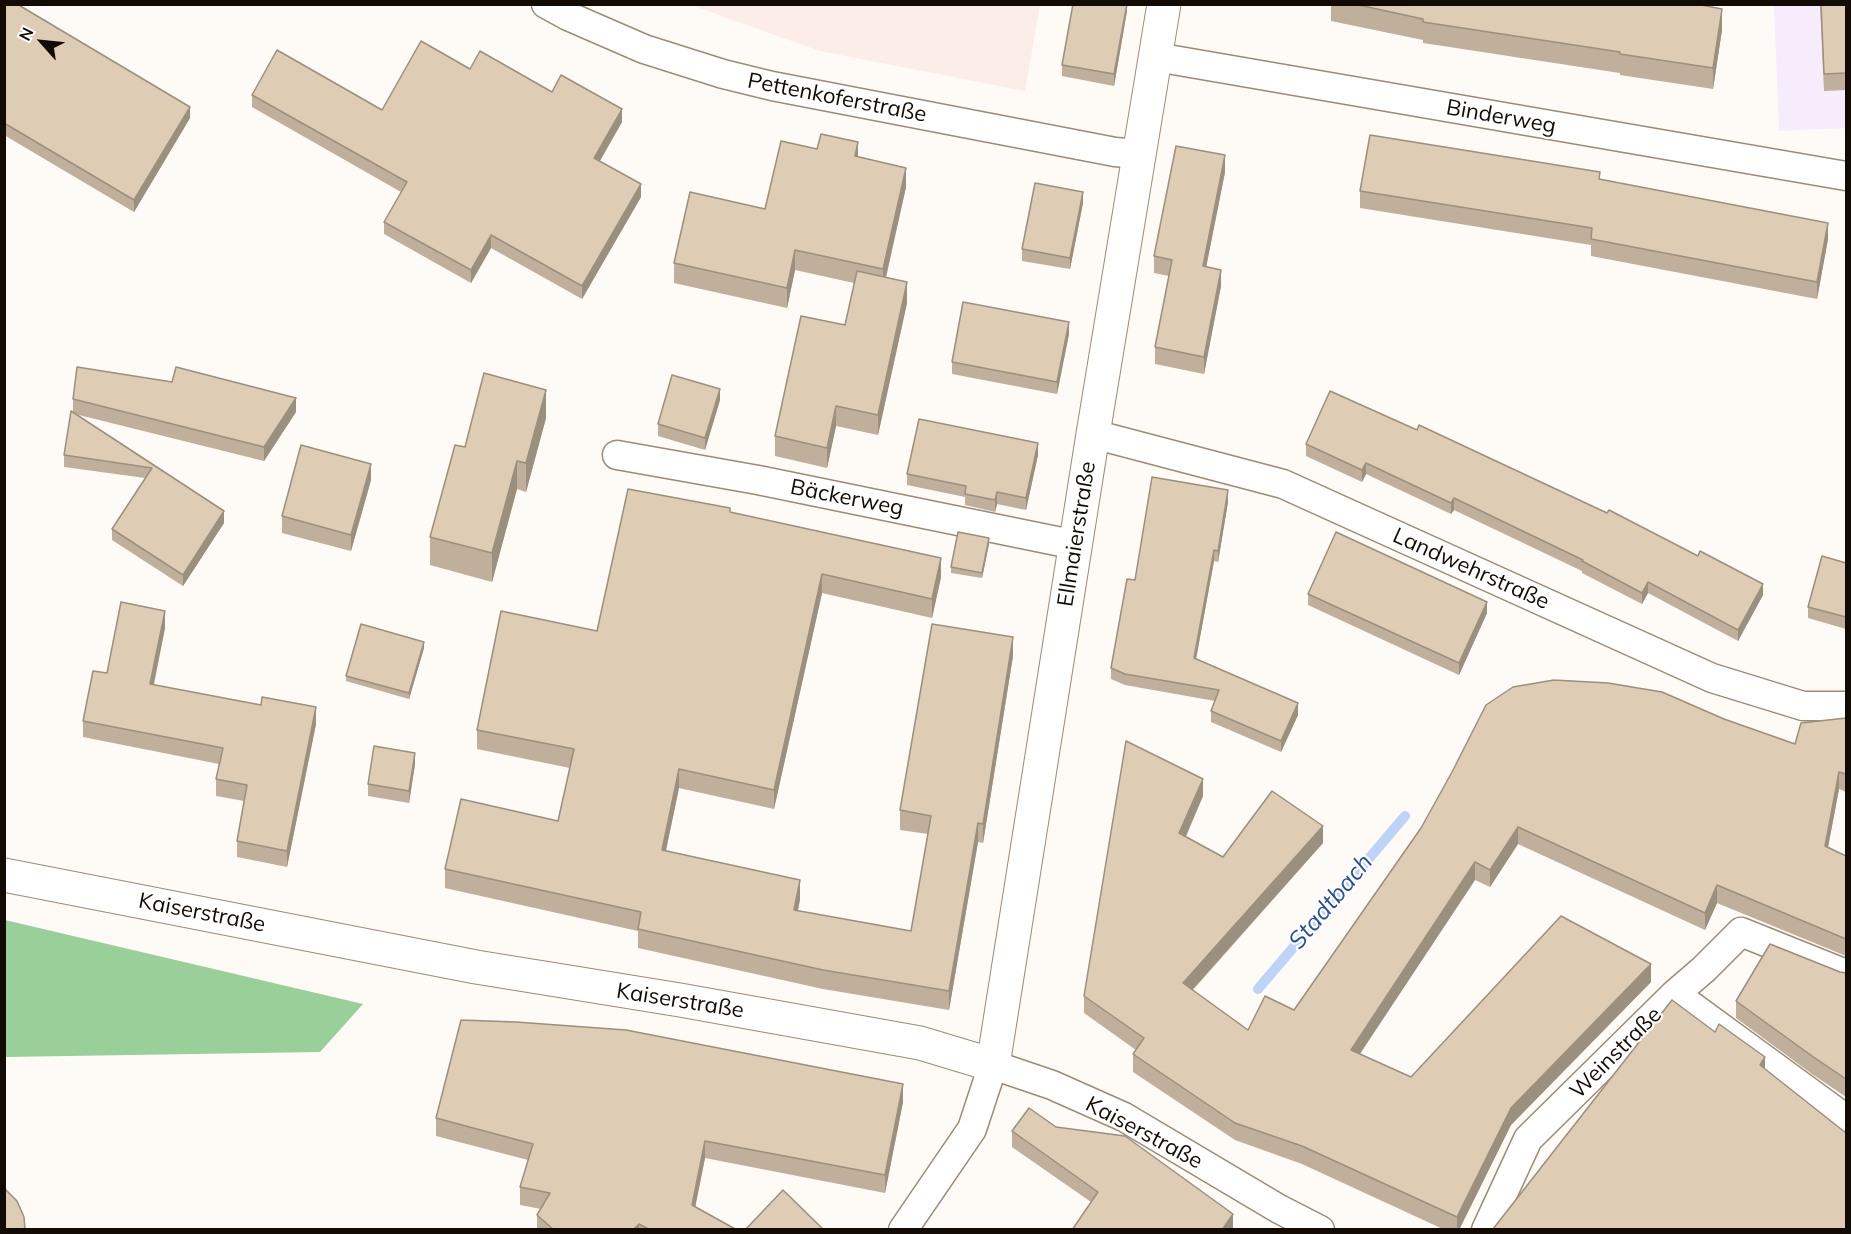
<!DOCTYPE html>
<meta charset="utf-8">
<style>
body{margin:0}
#map{position:relative;width:1851px;height:1234px;overflow:hidden;background:#fefaf5;font-family:Mulish,sans-serif}
canvas{display:block}
.frame{position:absolute;inset:0;border:6px solid #110b04;pointer-events:none}
.north{position:absolute;left:12px;top:12px;width:60px;height:60px;-webkit-text-stroke:4px #fff;paint-order:stroke;rotate:297deg;font-size:16px;font-weight:700;line-height:24px;text-align:center;color:#110b04}
.north::after{content:'';display:block;margin:auto;width:21px;height:27px;background:#110b04;clip-path:polygon(50% 0,100% 100%,50% 72%,0 100%)}
</style>
<div id="map">
<canvas width="1851" height="1234"></canvas>
<div class="frame"></div>
<div class="north">N</div>
</div>
<script>
const ctx = document.querySelector('canvas').getContext('2d');
ctx.lineJoin = 'round';
function fillPath(path, color) { ctx.fillStyle = color; ctx.fill(path, 'evenodd'); }
const shape = rows => new Path2D(rows.map(r => 'M' + r).join(''));
function strokePath(path, color, width, dash) { ctx.strokeStyle = color; ctx.lineWidth = width; ctx.lineCap = dash ? 'butt' : 'round'; ctx.setLineDash(dash || []); ctx.stroke(path); }
function write(font, color, halo, rows, align = 'center') {
  ctx.font = font + ' Mulish,sans-serif'; ctx.lineWidth = 4.5; ctx.setLineDash([]); ctx.textBaseline = 'middle'; ctx.strokeStyle = halo; ctx.fillStyle = color; for (const [text, x, y, turn = 0] of rows) {
    ctx.save(); ctx.translate(x, y); ctx.rotate((+turn || 0) * Math.PI / 180); ctx.textAlign = isNaN(turn) ? turn : align; if (halo) ctx.strokeText(text, 0, 0); ctx.fillText(text, 0, 0); ctx.restore();
  }
}
const industrial = shape([
 [1774,5,1846,5,1846,128,1779,131]
]);
const medical = shape([
 [691,5,1040,5,1025,91,820,51]
]);
const forest = shape([
 [5,920,363,1004,320,1052,5,1057]
]);
const stream = shape([
 [1258,989,1405,816]
]);
const street = shape([
 [546,4,568,16,644,49,723,74,772,86,1115,152,1140,154],
 [1156,57,1846,176],
 [1093,434,1283,484,1712,678,1803,706,1846,706],
 [617,455,758,480,1076,545],
 [1675,994,1846,1119],
 [903,1230,972,1129,993,1065,1052,1085,1124,1117,1279,1209,1320,1230],
 [1486,1230,1528,1139,1675,994,1704,969,1741,932,1846,974]
]);
const secondary = shape([
 [4,875,476,967,680,1000,920,1043,993,1065,1093,434,1164,4]
]);
const wall = shape([
 [4,4,190,118,134,212,4,135],
 [1127,4,1127,11,1114,86,1062,76,1062,65],
 [1331,4,1696,4,1722,30,1713,89,1620,75,1620,73,1423,43,1423,40,1331,21],
 [1820,4,1846,4,1846,90,1824,91],
 [470,69,622,122,600,161,641,197,582,299,491,248,471,283,384,234,384,222,401,192,252,107,252,95,382,110],
 [817,149,858,157,906,187,886,278,907,303,878,435,836,426,827,468,775,456,775,436,845,325,854,283,795,270,787,308,674,283,674,263,765,209],
 [1225,172,1206,267,1221,286,1204,374,1155,364,1155,347,1169,276,1154,273,1154,256],
 [1600,179,1828,239,1817,299,1591,256,1591,245,1360,208,1360,191],
 [1083,203,1070,269,1022,261,1022,249],
 [1069,334,1057,394,952,374,952,362],
 [1330,391,1763,595,1738,641,1648,593,1642,604,1582,573,1582,571,1454,510,1451,514,1366,474,1362,482,1306,456,1306,444],
 [73,399,296,412,264,461,75,414,224,511,224,523,183,586,112,540,112,529,145,478,64,467,64,455,73,412],
 [720,400,705,450,658,436,658,424],
 [546,418,526,492,517,489,492,582,430,565,430,537,465,447],
 [1038,455,1026,510,997,504,995,512,965,505,965,497,907,485,907,474],
 [371,480,351,551,282,533,282,516],
 [1228,502,1218,562,1214,561,1196,659,1298,715,1281,752,1211,722,1211,711,1215,701,1125,685,1111,679,1111,668],
 [730,512,941,577,932,618,822,593,774,809,679,788,666,850,800,899,798,911,911,931,928,834,900,830,900,810,1013,656,983,843,978,842,949,1010,823,989,638,948,638,931,445,888,445,869,558,821,570,768,477,749,477,730,597,631],
 [989,544,982,578,951,573,951,567],
 [1846,563,1846,629,1808,618,1808,607],
 [1308,594,1487,613,1459,675,1308,605],
 [165,628,154,685,316,724,287,867,237,857,237,841,244,801,216,796,216,779,219,764,83,737,83,721,107,673],
 [424,648,409,699,346,681,346,676],
 [1846,718,1846,792,1839,789,1828,847,1846,856,1846,956,1717,903,1705,930,1518,844,1490,887,1475,880,1360,1054,1411,1077,1651,982,1511,1125,1459,1230,1445,1230,1302,1164,1235,1140,1133,1072,1133,1054,1136,1050,1084,1013,1084,996,1203,796,1186,837,1223,857,1323,843,1193,990,1248,1030,1294,1010,1421,828,1724,719,1795,744],
 [415,764,409,803,368,796,368,784],
 [1840,972,1846,973,1846,1097,1812,1074,1736,1018,1736,1001],
 [903,1102,885,1193,705,1158,695,1207,737,1230,537,1230,537,1215,541,1209,520,1205,520,1187,528,1160,436,1136,436,1118],
 [1056,1127,1233,1230,1091,1202,1012,1147,1012,1131]
]);
const shadedWall = shape([
 [1127,4,1127,11,1114,86,1114,74],
 [1722,9,1722,30,1713,89,1713,68],
 [190,107,190,118,134,212,134,200],
 [622,109,622,122,594,171,594,158],
 [858,142,858,162,855,156],
 [1225,155,1225,172,1203,283,1203,266],
 [906,168,906,187,883,289,883,269],
 [641,184,641,197,582,299,582,286],
 [1083,192,1083,203,1070,269,1070,258],
 [1828,223,1828,239,1817,299,1817,282],
 [491,235,491,248,471,283,471,270],
 [795,250,795,270,787,308,787,288],
 [1221,270,1221,286,1204,374,1204,357],
 [907,282,907,303,878,435,878,415],
 [1069,322,1069,334,1057,394,1057,382],
 [720,389,720,400,705,450,705,438],
 [546,390,546,418,526,492,526,463],
 [296,398,296,412,264,461,264,447],
 [836,406,836,426,827,468,827,448],
 [1038,443,1038,455,1026,510,1026,498],
 [517,461,517,489,492,582,492,553],
 [1366,463,1366,474,1362,482,1362,470],
 [371,464,371,480,351,551,351,535],
 [1228,490,1228,502,1218,562,1218,551],
 [997,492,997,504,995,512,995,500],
 [1454,498,1454,510,1451,514,1451,503],
 [224,511,224,523,183,586,183,575],
 [989,538,989,544,982,578,982,573],
 [1214,550,1214,561,1194,670,1194,658],
 [941,558,941,577,932,618,932,599],
 [822,574,822,593,774,809,774,790],
 [1648,582,1648,593,1642,604,1642,593],
 [1763,584,1763,595,1738,641,1738,630],
 [1487,602,1487,613,1459,675,1459,663],
 [165,611,165,628,150,701,150,684],
 [1013,637,1013,656,983,843,983,824],
 [424,642,424,648,409,699,409,693],
 [1298,703,1298,715,1281,752,1281,741],
 [316,707,316,724,287,867,287,851],
 [415,753,415,764,409,803,409,791],
 [679,769,679,788,662,869,662,850],
 [1839,772,1839,789,1825,863,1825,846],
 [1203,779,1203,796,1179,851,1179,833],
 [978,823,978,842,949,1010,949,991],
 [1323,826,1323,843,1183,1000,1183,983],
 [1518,827,1518,844,1490,887,1490,870],
 [1475,862,1475,880,1351,1067,1351,1050],
 [800,880,800,899,794,930,794,910],
 [1717,885,1717,903,1705,930,1705,913],
 [1651,964,1651,982,1511,1125,1459,1230,1457,1230,1457,1217,1511,1108],
 [1765,1057,1765,1080,1760,1065],
 [903,1084,903,1102,885,1193,885,1175],
 [705,1141,705,1158,692,1223,692,1205],
 [1233,1214,1233,1230,1222,1230],
 [639,1224,639,1230,633,1230]
]);
const building = shape([
 [4,4,17,4,190,107,134,200,4,123,4,4],
 [1073,4,1127,4,1114,74,1062,65,1073,4],
 [1354,4,1696,4,1722,9,1713,68,1620,54,1620,52,1423,22,1423,19,1354,4],
 [1821,4,1846,4,1846,73,1824,74,1821,4],
 [421,41,470,69,480,51,552,92,561,75,622,109,594,158,641,184,582,286,491,235,471,270,384,222,407,182,252,95,277,50,382,110,421,41],
 [821,134,858,142,855,156,906,168,883,269,795,250,787,288,674,263,690,192,765,209,781,141,817,149,821,134],
 [1370,135,1600,172,1599,179,1828,223,1817,282,1591,239,1592,228,1360,191,1370,135],
 [1176,146,1225,155,1203,266,1221,270,1204,357,1155,347,1172,260,1154,256,1176,146],
 [1035,183,1083,192,1070,258,1022,249,1035,183],
 [857,271,907,282,878,415,836,406,827,448,775,436,801,316,845,325,857,271],
 [963,302,1069,322,1057,382,952,362,963,302],
 [77,367,172,382,176,367,296,398,264,447,73,399,77,367],
 [484,373,546,390,526,463,517,461,492,553,430,537,455,445,465,447,484,373],
 [672,375,720,389,705,438,658,424,672,375],
 [1330,391,1417,430,1419,425,1607,513,1609,510,1698,556,1700,551,1763,584,1738,630,1648,582,1642,593,1582,561,1583,560,1454,498,1451,503,1366,463,1362,470,1306,444,1330,391],
 [71,411,224,511,183,575,112,529,152,468,64,455,71,411],
 [919,419,1038,443,1026,498,997,492,995,500,965,494,966,486,907,474,919,419],
 [301,445,371,464,351,535,282,516,301,445],
 [1152,477,1228,490,1218,551,1214,550,1194,658,1298,703,1281,741,1211,711,1219,690,1125,674,1111,668,1127,579,1135,580,1152,477],
 [628,489,730,508,730,512,941,558,932,599,822,574,774,790,679,769,662,850,800,880,794,910,911,931,931,816,900,810,932,624,1013,637,983,824,978,823,949,991,823,970,638,929,641,912,445,869,461,799,558,821,574,749,477,730,501,611,597,631,628,489],
 [958,532,989,538,982,573,951,567,958,532],
 [1336,532,1487,602,1459,663,1308,594,1336,532],
 [1822,556,1846,563,1846,617,1808,607,1822,556],
 [121,602,165,611,150,684,261,705,262,697,316,707,287,851,237,841,247,785,216,779,223,748,83,721,93,671,107,673,121,602],
 [361,624,424,642,409,693,346,676,361,624],
 [1554,680,1608,683,1662,692,1724,719,1795,744,1801,723,1846,718,1846,774,1839,772,1825,846,1846,856,1846,939,1717,885,1705,913,1518,827,1490,870,1475,862,1351,1050,1411,1077,1561,916,1651,964,1511,1108,1457,1217,1302,1146,1235,1123,1133,1054,1144,1038,1084,996,1126,741,1203,779,1179,833,1223,857,1272,791,1323,826,1183,983,1248,1030,1265,996,1294,1010,1421,828,1452,772,1486,705,1513,687,1554,680],
 [374,746,415,753,409,791,368,784,374,746],
 [1770,944,1840,972,1846,973,1846,1079,1812,1056,1736,1001,1770,944],
 [1672,1000,1715,1032,1719,1024,1765,1057,1760,1065,1846,1133,1846,1230,1493,1229,1672,1000],
 [461,1020,516,1022,626,1030,903,1084,885,1175,705,1141,692,1205,737,1230,650,1230,639,1224,633,1230,554,1230,537,1215,550,1193,520,1187,533,1144,436,1118,461,1020],
 [1029,1108,1056,1127,1125,1136,1233,1214,1222,1230,1072,1230,1098,1192,1012,1131,1029,1108],
 [4,1188,17,1201,24,1217,25,1230,4,1230,4,1188],
 [783,1190,824,1230,745,1230,783,1190]
]);
const streetNames = [
 ["Pettenkoferstraße",837,98,11],
 ["Binderweg",1501,117,10],
 ["Bäckerweg",847,498,11],
 ["Ellmaierstraße",1077,534,-81],
 ["Landwehrstraße",1471,569,24],
 ["Kaiserstraße",202,913,11],
 ["Kaiserstraße",680,1001,9],
 ["Weinstraße",1616,1053,-45],
 ["Kaiserstraße",1144,1133,28]
];
const waterNames = [
 ["Stadtbach",1331,902,-50]
];
fillPath(industrial, '#f6ecfc');
fillPath(medical, '#fcede8');
fillPath(forest, '#99cf98');
strokePath(stream, '#bdd3f8', 10);
strokePath(street, '#9c8b75', 31);
strokePath(secondary, '#9c8b75', 35);
strokePath(street, '#fff', 28);
strokePath(secondary, '#fff', 33);
fillPath(wall, '#bfaf9b');
fillPath(shadedWall, '#9b8f7e');
fillPath(building, '#deccb4');
strokePath(building, '#9b8f7e', 1.5);
write('22px', '#110b04', '#fff', streetNames);
write('italic 24px', '#274f96', '#fff', waterNames);
</script>
